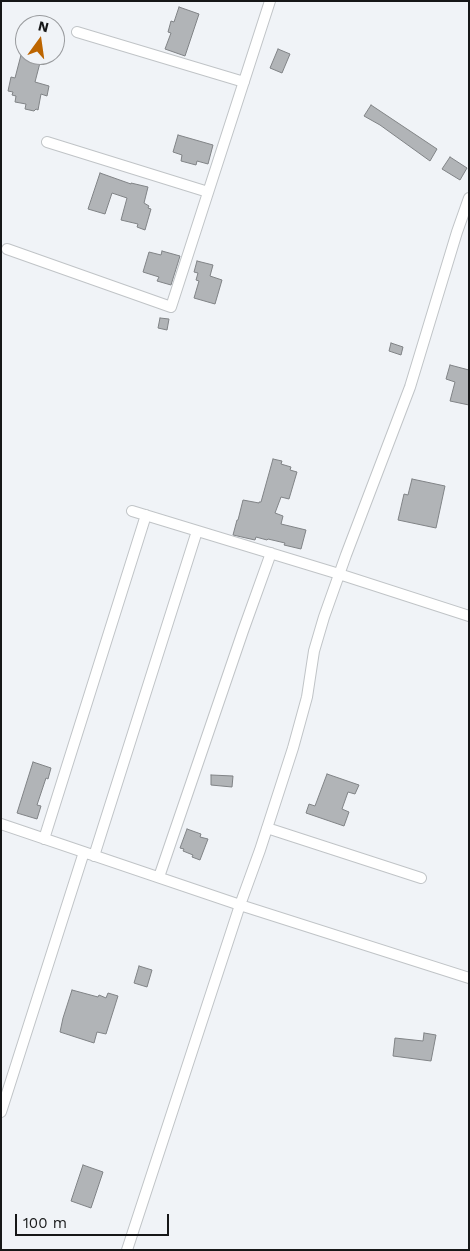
<!DOCTYPE html>
<style>
body{margin:0}
#map{position:relative;width:470px;height:1251px;overflow:hidden;background:#f0f3f7;font-family:"Work Sans",sans-serif}
canvas{display:block}
.frame{position:absolute;inset:0;border:2px solid #161718;pointer-events:none}
.north{position:absolute;left:15px;top:15px;width:50px;height:50px;box-sizing:border-box;background:#f0f3f7;border:1px solid #999b9e;border-radius:50%;rotate:14deg;font-size:14px;font-weight:700;line-height:20px;text-align:center;color:#161718}
.north::after{content:'';display:block;margin:auto;width:18px;height:22px;background:#bd6500;clip-path:polygon(50% 0,100% 100%,50% 72%,0 100%)}
.scale{position:absolute;left:15px;top:1214px;width:154px;height:22px;box-sizing:border-box;border:2px solid #161718;border-top:0;padding-left:6px;font-size:15px;line-height:18px;white-space:nowrap;color:#161718;-webkit-text-stroke:4px #f0f3f7;paint-order:stroke}
</style>
<div id="map">
<canvas width="470" height="1251"></canvas>
<div class="frame"></div>
<div class="north">N</div>
<div class="scale">100 m</div>
</div>
<script>
const ctx = document.querySelector('canvas').getContext('2d');
ctx.lineJoin = 'round';
function fillPath(path, color) { ctx.fillStyle = color; ctx.fill(path, 'evenodd'); }
const shape = rows => new Path2D(rows.map(r => 'M' + r).join(''));
function strokePath(path, color, width, dash) { ctx.strokeStyle = color; ctx.lineWidth = width; ctx.lineCap = dash ? 'butt' : 'round'; ctx.setLineDash(dash || []); ctx.stroke(path); }
const building = shape([
 [179,7,199,14,185,56,165,49,171,33,168,32,171,21,174,22,179,7],
 [278,49,290,54,282,73,270,68,278,49],
 [21,55,42,55,35,82,49,86,47,96,41,94,38,110,36,109,34,111,25,109,26,104,15,102,16,96,12,95,13,92,8,91,11,77,15,78,21,55],
 [371,105,437,149,430,161,380,125,364,116,371,105],
 [178,135,213,145,208,164,197,161,196,165,181,161,182,155,173,152,178,135],
 [450,157,467,168,460,180,442,169,450,157],
 [100,173,131,184,131,183,148,187,144,203,149,206,148,208,151,209,145,230,137,227,138,224,121,220,127,198,112,193,105,214,88,209,100,173],
 [162,251,180,256,171,285,157,281,159,277,143,272,149,252,161,255,162,251],
 [197,261,213,265,210,276,222,280,215,304,194,298,199,281,196,280,198,273,194,272,197,261],
 [160,318,169,319,167,330,158,328,160,318],
 [391,343,403,347,401,355,389,351,391,343],
 [450,365,469,370,469,405,450,401,455,382,446,379,450,365],
 [273,459,282,461,281,464,291,467,290,470,297,472,289,499,281,497,275,513,283,516,281,524,306,530,301,549,284,545,285,543,268,539,267,540,256,537,255,540,233,535,237,520,238,520,243,500,259,503,259,502,261,502,273,459],
 [412,479,445,486,436,528,398,520,404,494,408,495,412,479],
 [33,762,51,768,48,779,46,778,37,805,41,806,37,819,17,813,33,762],
 [327,774,359,785,355,794,348,792,342,809,349,812,344,826,306,813,309,804,315,806,327,774],
 [211,775,233,776,232,787,211,785,211,775],
 [187,829,201,834,200,837,208,839,200,860,192,857,193,855,183,851,184,849,180,848,187,829],
 [139,966,152,970,147,987,134,983,139,966],
 [72,990,98,997,99,995,106,998,108,993,118,996,106,1034,97,1032,94,1043,60,1032,63,1018,72,990],
 [424,1033,436,1035,431,1061,393,1056,395,1038,423,1041,424,1033],
 [83,1165,103,1172,91,1208,71,1201,83,1165]
]);
const street = shape([
 [77,32,244,82],
 [47,142,208,192],
 [7,249,171,307,270,1],
 [132,511,339,574,469,616],
 [1,824,240,905,469,978],
 [267,828,421,878],
 [44,839,146,515],
 [94,856,197,531],
 [159,877,243,631,271,553],
 [1,1112,84,852],
 [127,1250,240,905,260,850,293,748,307,697,314,651,324,617,346,555,410,387,457,232,469,198]
]);
fillPath(building, '#b1b4b7');
strokePath(building, '#808386', 1);
strokePath(street, '#c0c4c7', 12);
strokePath(street, '#fff', 10);
</script>
